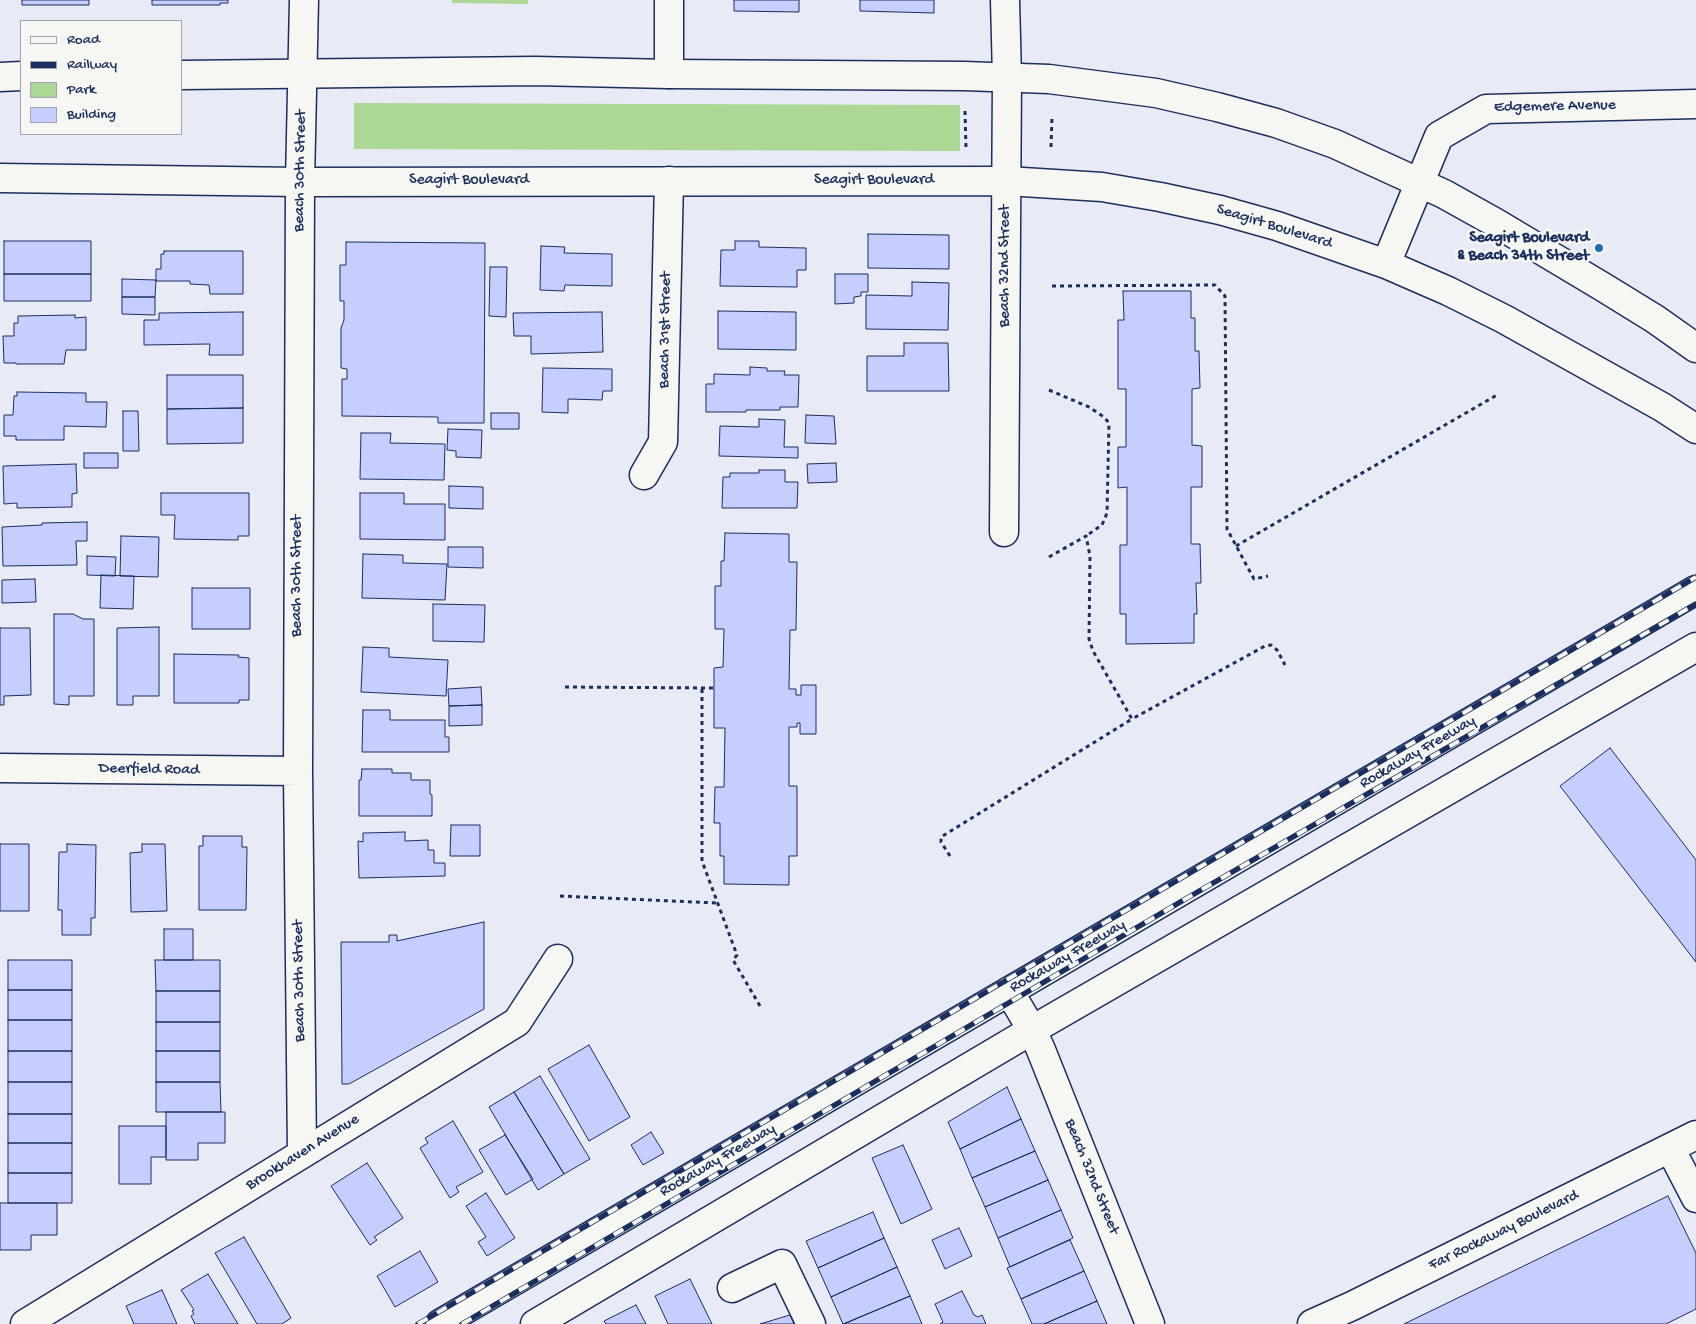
<!DOCTYPE html>
<style>
body{margin:0}
#map{position:relative;width:1696px;height:1324px;overflow:hidden;background:#e8eaf6;font-family:"Gochi Hand",sans-serif}
canvas{display:block}
.legend{position:absolute;left:20px;top:20px;width:162px;height:115px;box-sizing:border-box;background:#f6f6f2;border:1px solid #9ea6b7;margin:0;padding:6px 9px;list-style:none;font-size:15px;color:#1b2f5e}
.legend li{display:flex;align-items:center;gap:10px;height:25px}
.legend b{width:25px;border:1px solid #9ea6b7}
</style>
<div id="map">
<canvas width="1696" height="1324"></canvas>
<ul class="legend">
<li><b style="height:6px;background:#f6f6f2"></b>Road</li>
<li><b style="height:6px;background:#1b2f5e"></b>Railway</li>
<li><b style="height:14px;background:#add794"></b>Park</li>
<li><b style="height:14px;background:#c6cdff"></b>Building</li>
</ul>
</div>
<script>
const ctx = document.querySelector('canvas').getContext('2d');
ctx.lineJoin = 'round';
function fillPath(path, color) { ctx.fillStyle = color; ctx.fill(path, 'evenodd'); }
const shape = rows => new Path2D(rows.map(r => 'M' + r).join(''));
function strokePath(path, color, width, dash) { ctx.strokeStyle = color; ctx.lineWidth = width; ctx.lineCap = dash ? 'butt' : 'round'; ctx.setLineDash(dash || []); ctx.stroke(path); }
function write(font, color, halo, rows, align = 'center') {
  ctx.font = font + ' "Gochi Hand",sans-serif'; ctx.lineWidth = 5; ctx.setLineDash([]); ctx.textBaseline = 'middle'; ctx.strokeStyle = halo; ctx.fillStyle = color; for (const [text, x, y, turn = 0] of rows) {
    ctx.save(); ctx.translate(x, y); ctx.rotate((+turn || 0) * Math.PI / 180); ctx.textAlign = isNaN(turn) ? turn : align; if (halo) ctx.strokeText(text, 0, 0); ctx.fillText(text, 0, 0); ctx.restore();
  }
}
const green = shape([
 [452,0,528,0,528,4,452,3],
 [354,103,960,105,960,151,354,149]
]);
const building = shape([
 [22,0,89,0,89,5,22,5,22,0],
 [152,0,228,0,228,3,220,3,220,5,152,5,152,0],
 [734,0,799,0,799,12,734,11,734,0],
 [860,0,934,0,934,13,860,11,860,0],
 [868,234,949,235,949,269,868,268,868,234],
 [4,241,91,241,91,274,4,274,4,241],
 [735,241,759,241,759,247,806,248,806,270,797,270,797,287,720,286,721,250,735,250,735,241],
 [346,242,485,243,484,423,438,423,438,417,342,416,342,379,347,379,347,369,341,368,341,328,344,320,344,301,340,301,340,265,346,265,346,242],
 [541,246,565,247,564,253,612,254,612,286,565,285,564,291,540,290,541,246],
 [164,251,243,251,243,294,210,294,209,285,190,284,190,281,156,281,156,269,161,269,161,254,164,254,164,251],
 [490,267,507,267,506,317,489,316,490,267],
 [4,274,91,274,91,301,4,301,4,274],
 [835,274,868,274,868,292,861,292,861,296,854,297,854,303,835,304,835,274],
 [122,279,156,280,155,297,122,297,122,279],
 [912,282,949,283,948,330,866,329,866,295,912,296,912,282],
 [1123,291,1191,291,1191,318,1195,318,1195,351,1199,351,1200,388,1192,389,1192,445,1202,446,1202,487,1191,487,1191,544,1200,544,1201,583,1196,583,1197,614,1194,614,1194,643,1126,644,1126,614,1120,614,1120,545,1127,545,1127,487,1118,488,1118,447,1126,447,1126,389,1118,389,1118,320,1124,320,1123,291],
 [122,297,155,297,155,315,122,314,122,297],
 [718,311,796,312,796,350,718,349,718,311],
 [243,312,243,355,209,355,210,344,144,345,144,320,159,320,159,313,243,312],
 [602,312,603,352,531,354,531,336,514,336,513,313,602,312],
 [75,315,75,318,86,317,86,350,66,350,64,364,16,364,16,363,4,363,3,336,14,336,14,323,18,323,18,316,75,315],
 [904,343,948,343,949,391,867,391,867,356,904,356,904,343],
 [750,367,767,368,767,371,785,371,784,375,799,375,798,407,780,407,780,410,746,410,746,412,706,412,706,384,714,384,714,374,750,375,750,367],
 [543,368,612,369,612,391,603,391,602,400,568,399,568,413,542,412,543,368],
 [167,375,243,375,243,408,167,409,167,375],
 [17,392,86,393,86,402,107,402,106,427,64,426,64,440,16,440,16,436,4,436,4,415,13,415,14,396,17,396,17,392],
 [243,408,243,443,167,444,167,409,243,408],
 [123,411,138,411,139,451,123,451,123,411],
 [491,413,519,413,519,429,491,429,491,413],
 [806,415,834,416,836,444,805,443,806,415],
 [759,419,785,420,784,447,798,447,798,458,719,456,720,426,759,427,759,419],
 [448,429,482,430,481,458,456,457,456,451,447,450,448,429],
 [361,433,391,433,390,443,445,444,444,480,360,479,361,433],
 [84,453,118,453,118,468,84,468,84,453],
 [836,463,837,482,808,483,807,464,836,463],
 [76,464,77,493,72,494,72,507,17,508,17,503,4,504,3,466,76,464],
 [759,470,785,470,785,482,798,482,797,508,722,508,723,477,730,477,730,473,759,473,759,470],
 [449,486,483,487,483,509,449,508,449,486],
 [161,493,249,493,249,536,238,536,238,540,174,539,175,515,161,515,161,493],
 [360,493,404,493,404,504,445,504,445,540,360,539,360,493],
 [87,522,87,541,76,541,77,565,3,566,2,527,42,525,42,523,87,522],
 [725,533,789,534,789,562,797,562,796,630,790,630,789,689,796,689,796,695,801,695,801,685,816,685,816,734,800,734,800,723,797,723,797,727,789,727,789,786,797,786,797,856,789,856,789,885,724,884,724,856,720,856,720,823,714,823,715,787,724,787,725,728,714,728,714,668,723,667,724,629,715,629,715,586,721,586,721,561,724,561,725,533],
 [121,536,159,537,158,577,120,576,121,536],
 [448,547,483,547,483,568,448,567,448,547],
 [363,554,403,555,403,563,447,564,445,600,362,598,363,554],
 [87,556,116,557,115,576,87,575,87,556],
 [101,575,134,576,133,609,100,608,101,575],
 [35,579,36,602,2,603,2,580,35,579],
 [192,588,250,588,250,629,192,629,192,588],
 [433,604,485,605,484,642,433,641,433,604],
 [54,614,73,614,83,619,94,619,94,696,69,696,69,705,54,704,54,614],
 [159,627,159,696,133,696,133,705,117,705,117,628,159,627],
 [0,628,30,628,31,695,4,696,4,705,0,705,0,628],
 [363,647,389,648,389,657,448,660,446,696,361,692,363,647],
 [174,654,239,655,238,657,249,658,249,700,239,700,239,703,174,703,174,654],
 [481,687,482,705,449,706,448,689,481,687],
 [482,705,482,725,449,726,449,706,482,705],
 [363,710,390,710,390,720,445,720,445,737,449,737,449,752,362,752,363,710],
 [1610,748,1696,860,1696,962,1560,786,1610,748],
 [362,769,392,769,392,773,411,773,411,780,430,780,430,794,432,795,432,816,359,816,359,780,361,780,362,769],
 [451,825,480,825,480,856,450,856,451,825],
 [405,832,405,841,428,840,428,850,434,850,434,863,445,863,445,876,359,878,358,841,363,842,363,833,405,832],
 [203,836,242,836,242,847,247,847,246,910,199,910,199,846,203,846,203,836],
 [0,844,29,844,29,911,0,911,0,844],
 [67,844,96,845,95,918,91,918,91,935,62,935,62,910,58,910,59,852,67,852,67,844],
 [142,844,165,844,167,911,131,912,130,853,142,852,142,844],
 [484,922,484,1009,349,1084,342,1084,341,942,389,942,389,935,397,935,397,941,484,922],
 [164,929,193,929,193,960,164,960,164,929],
 [8,960,72,960,72,990,8,990,8,960],
 [155,960,220,960,220,991,156,991,155,960],
 [8,990,72,990,72,1020,8,1020,8,990],
 [156,991,220,991,220,1022,156,1022,156,991],
 [8,1020,72,1020,72,1051,8,1051,8,1020],
 [156,1022,220,1022,220,1051,156,1051,156,1022],
 [589,1045,630,1117,589,1141,548,1069,589,1045],
 [8,1051,72,1051,72,1082,8,1082,8,1051],
 [156,1051,220,1051,220,1082,156,1082,156,1051],
 [540,1076,590,1159,564,1174,514,1092,540,1076],
 [8,1082,72,1082,72,1114,8,1114,8,1082],
 [156,1082,220,1082,221,1112,156,1112,156,1082],
 [1007,1087,1021,1119,960,1149,948,1122,1007,1087],
 [514,1092,564,1174,538,1190,489,1107,514,1092],
 [166,1112,225,1112,225,1143,198,1143,198,1160,166,1160,166,1112],
 [8,1114,72,1114,72,1143,8,1143,8,1114],
 [1021,1119,1035,1151,972,1178,960,1149,1021,1119],
 [453,1121,483,1172,456,1187,459,1192,450,1198,420,1148,428,1143,425,1138,453,1121],
 [119,1126,166,1126,166,1157,151,1157,151,1184,119,1184,119,1126],
 [651,1132,664,1153,643,1165,631,1145,651,1132],
 [505,1135,533,1179,506,1195,479,1150,505,1135],
 [8,1143,72,1143,72,1173,8,1173,8,1143],
 [903,1145,932,1209,901,1224,872,1158,903,1145],
 [1035,1151,1048,1180,985,1207,972,1178,1035,1151],
 [367,1163,403,1218,374,1237,377,1240,370,1245,331,1186,367,1163],
 [8,1173,72,1173,72,1203,8,1203,8,1173],
 [1048,1180,1061,1210,998,1238,985,1207,1048,1180],
 [486,1193,515,1238,487,1256,478,1242,486,1237,466,1206,486,1193],
 [1668,1196,1696,1253,1696,1309,1666,1324,1404,1324,1668,1196],
 [0,1203,57,1203,57,1235,31,1235,31,1250,0,1250,0,1203],
 [1061,1210,1073,1238,1010,1267,998,1238,1061,1210],
 [873,1212,884,1238,818,1268,806,1241,873,1212],
 [959,1228,972,1256,945,1269,932,1240,959,1228],
 [244,1237,291,1318,282,1324,257,1324,215,1253,244,1237],
 [884,1238,897,1267,831,1297,818,1268,884,1238],
 [1070,1240,1084,1271,1021,1299,1007,1268,1070,1240],
 [420,1251,438,1282,395,1307,377,1276,420,1251],
 [897,1267,910,1296,843,1324,831,1297,897,1267],
 [1084,1271,1097,1301,1044,1324,1032,1324,1021,1299,1084,1271],
 [208,1274,238,1324,195,1324,191,1316,194,1314,192,1311,194,1310,181,1290,208,1274],
 [690,1279,712,1324,668,1324,655,1296,690,1279],
 [162,1290,177,1324,134,1324,126,1306,162,1290],
 [962,1291,974,1315,978,1317,982,1315,986,1324,940,1324,943,1322,935,1304,962,1291],
 [910,1296,922,1324,844,1324,910,1296],
 [1097,1301,1107,1324,1044,1324,1097,1301],
 [636,1305,646,1324,606,1324,604,1321,636,1305],
 [790,1315,794,1324,760,1324,790,1315]
]);
const path = shape([
 [965,111,966,149],
 [1051,147,1052,117],
 [1052,286,1215,285,1225,296,1227,529,1254,579,1268,576],
 [1049,390,1089,407,1104,417,1109,423,1107,513,1102,525,1086,536],
 [1236,546,1497,395],
 [1049,557,1086,536,1090,556,1089,639,1093,651,1132,719,1265,646,1271,645,1277,650,1285,665],
 [565,687,714,688],
 [702,689,702,861,737,955,733,960,760,1006],
 [950,856,941,842,941,837,1132,719],
 [560,896,717,903]
]);
const minor = shape([
 [669,74,669,0],
 [644,475,663,442,669,181],
 [1004,532,1007,77,1005,0],
 [0,768,298,771],
 [1009,991,1032,1030,1041,1050,1150,1324],
 [1670,1148,1696,1198],
 [302,1153,298,771,300,182,304,0],
 [732,1288,782,1264,811,1324],
 [25,1324,517,1022,558,959],
 [440,1324,1696,590],
 [535,1324,1032,1030,1696,647],
 [1312,1324,1352,1306,1696,1135]
]);
const major = shape([
 [181,75,535,71,669,74,964,76,1049,79,1156,93,1217,107,1276,123,1335,144,1444,194,1496,223,1603,287,1655,319,1696,348],
 [0,77,21,76],
 [0,178,300,182,1007,181,1102,187,1160,197,1220,210,1277,226,1386,264,1448,291,1504,319,1662,407,1696,429],
 [1386,264,1439,136,1486,109,1696,104]
]);
const rail = shape([
 [418,1324,1696,577],
 [462,1324,1182,901,1696,604]
]);
const markers = [
 [1599,248,5,"#1f6fb2"]
];
const streetNames = [
 ["Edgemere Avenue",1555,107,-1],
 ["Beach 30th Street",301,171,-89],
 ["Seagirt Boulevard",469,181],
 ["Seagirt Boulevard",874,181],
 ["Seagirt Boulevard",1274,227,17],
 ["Beach 32nd Street",1006,266,-90],
 ["Beach 31st Street",666,330,-89],
 ["Beach 30th Street",298,576,-90],
 ["Rockaway Freeway",1418,753,-30],
 ["Deerfield Road",149,770,1],
 ["Rockaway Freeway",1068,957,-30],
 ["Beach 30th Street",300,981,-91],
 ["Brookhaven Avenue",303,1153,-32],
 ["Rockaway Freeway",718,1161,-30],
 ["Beach 32nd Street",1091,1177,68],
 ["Far Rockaway Boulevard",1504,1231,-26]
];
const poiNames = [
 ["Seagirt Boulevard",1589,239],
 ["& Beach 34th Street",1589,257]
];
fillPath(green, '#add794');
fillPath(building, '#c6cdff');
strokePath(building, '#1b2f5e', 1);
strokePath(minor, '#1b2f5e', 31);
strokePath(major, '#1b2f5e', 31);
strokePath(path, '#1b2f5e', 3, [4, 4]);
strokePath(minor, '#f6f6f2', 28);
strokePath(major, '#f6f6f2', 28);
strokePath(rail, '#1b2f5e', 5.5);
strokePath(rail, '#f6f6f2', 4, [11]);
for (const [x, y, r, color] of markers) { const dot = new Path2D(); dot.arc(x, y, r, 0, 2 * Math.PI); ctx.fillStyle = color; ctx.fill(dot); strokePath(dot, '#f6f6f2', 2); }
write('16px', '#1b2f5e', '#f6f6f2', streetNames);
write('bold 16px', '#1b2f5e', '#f6f6f2', poiNames, 'right');
</script>
